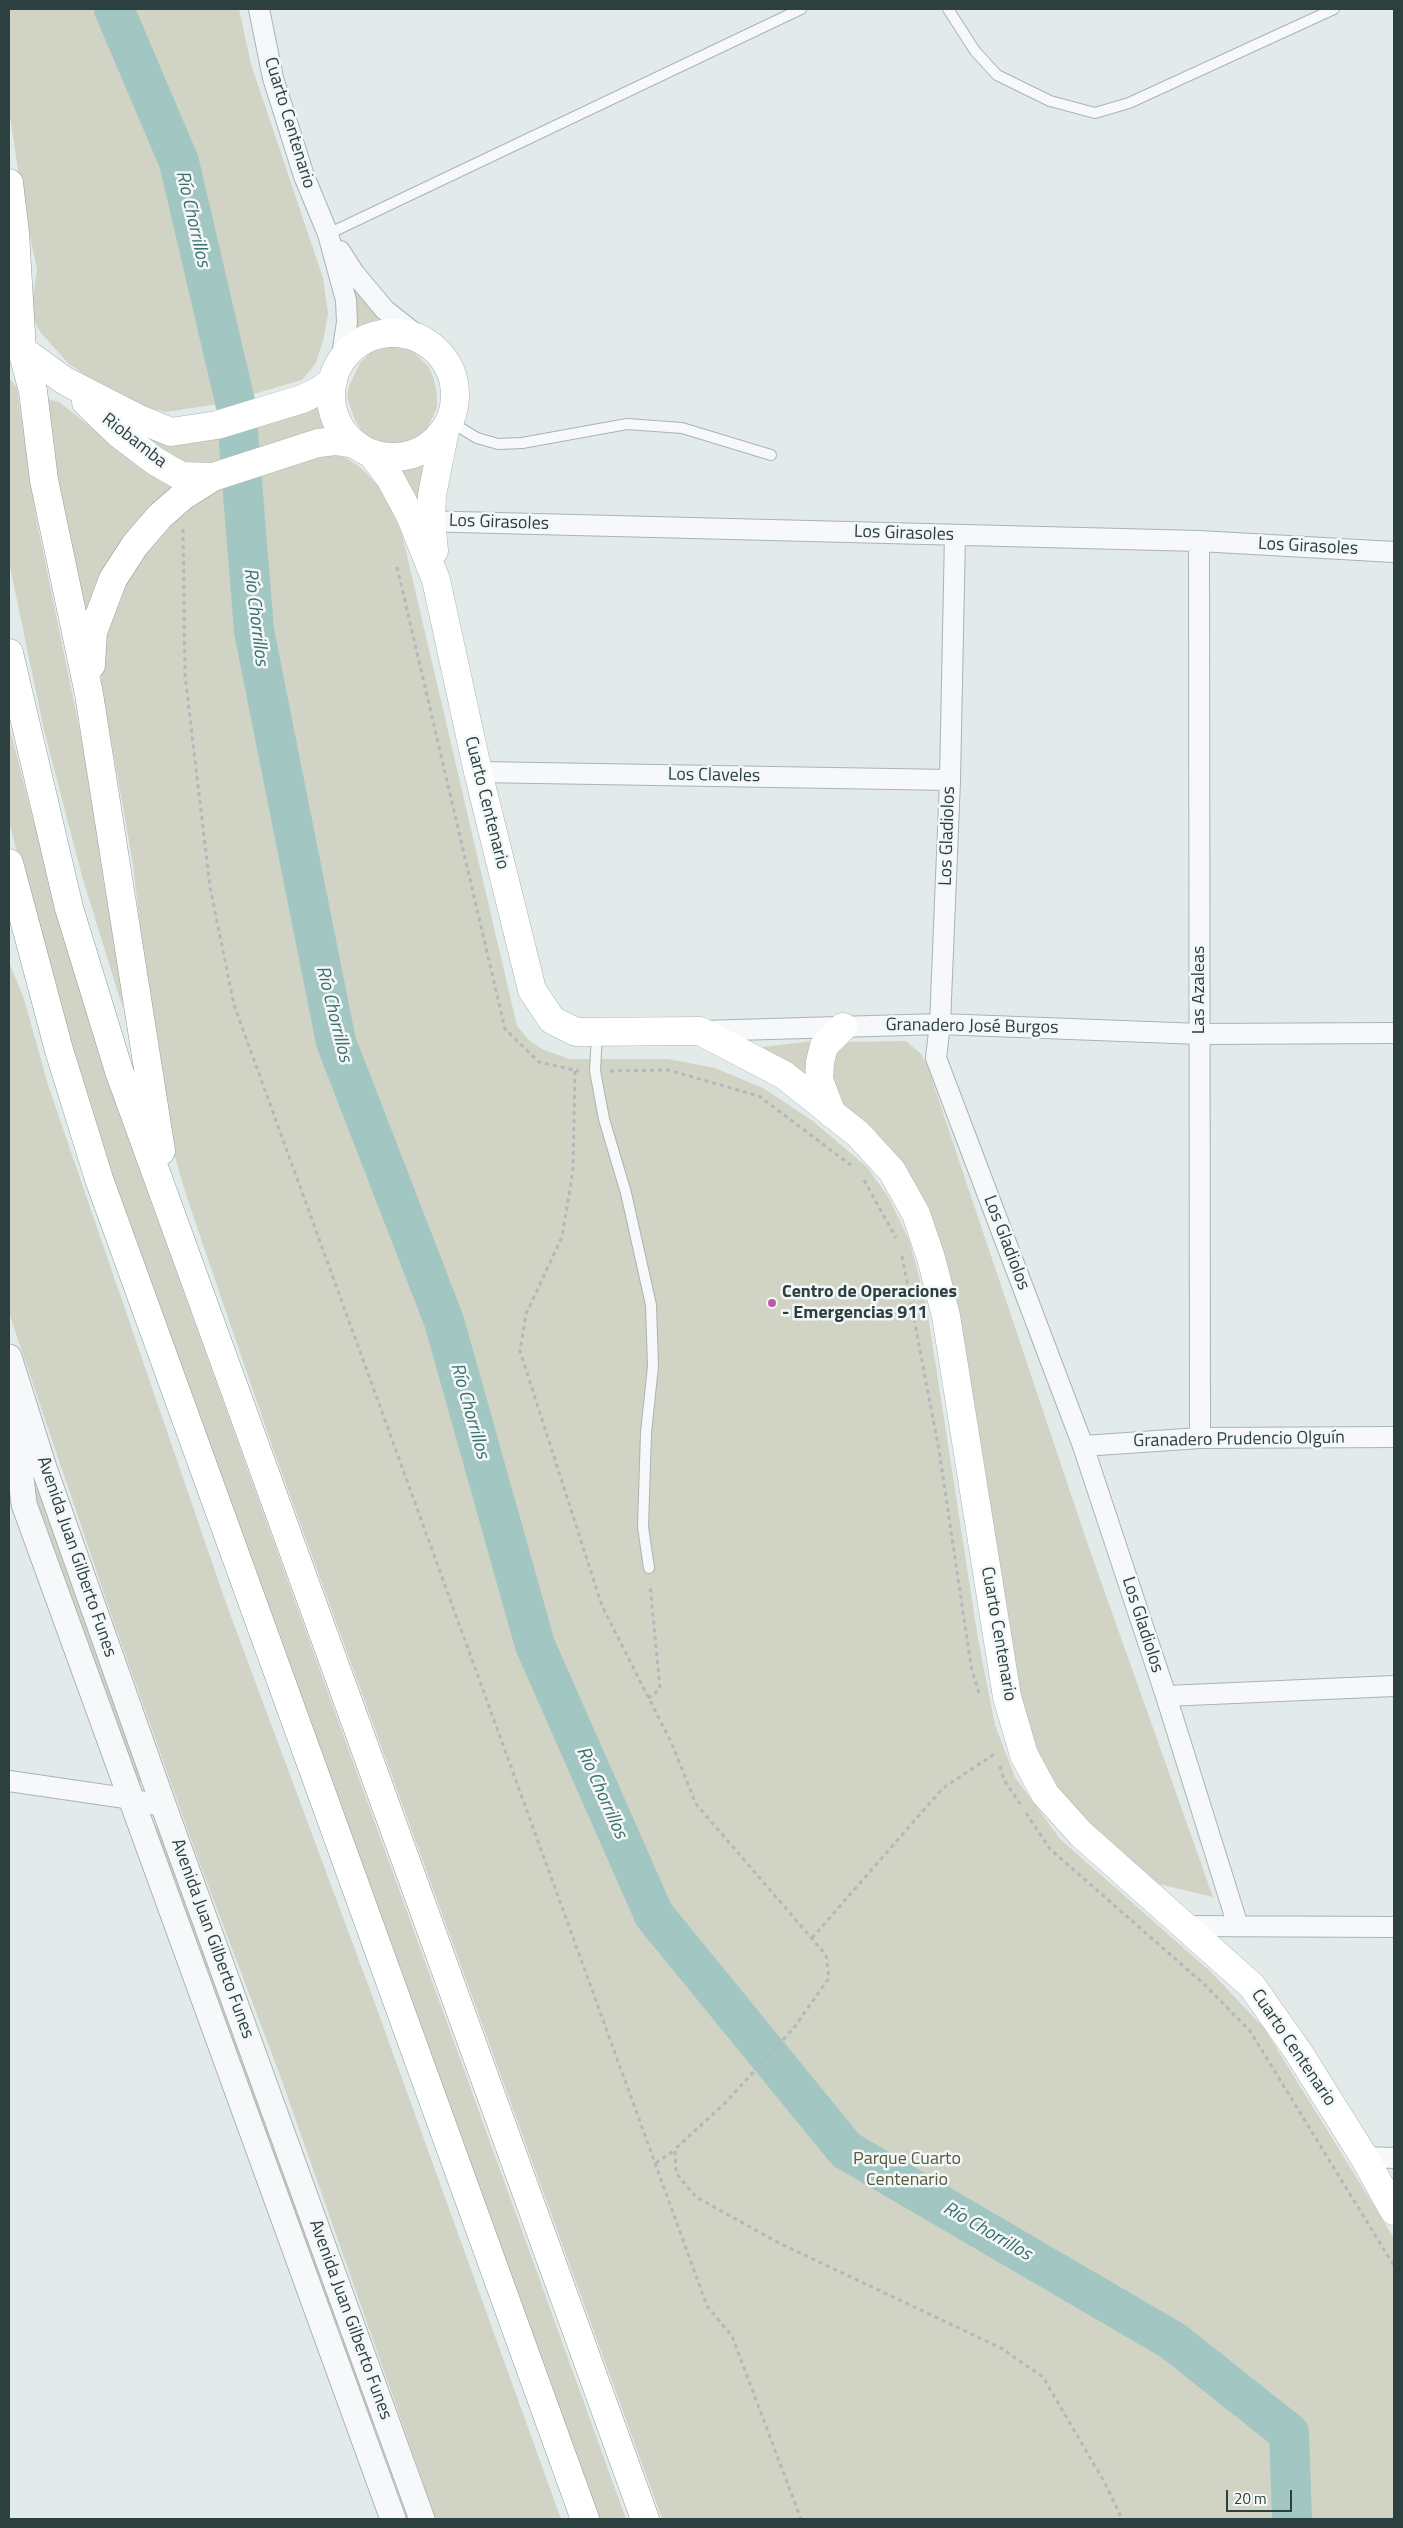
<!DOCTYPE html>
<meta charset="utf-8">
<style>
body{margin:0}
#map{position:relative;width:1403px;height:2528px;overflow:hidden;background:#e3eaea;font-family:"Titillium Web",sans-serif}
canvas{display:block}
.frame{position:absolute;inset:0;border:10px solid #2d4040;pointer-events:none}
.scale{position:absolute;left:1226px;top:2490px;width:66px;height:22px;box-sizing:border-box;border:2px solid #2d4040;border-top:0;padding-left:6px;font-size:15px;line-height:18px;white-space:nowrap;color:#2d4040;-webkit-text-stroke:4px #f3f7f7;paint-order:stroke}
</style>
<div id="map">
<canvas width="1403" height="2528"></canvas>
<div class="frame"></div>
<div class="scale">20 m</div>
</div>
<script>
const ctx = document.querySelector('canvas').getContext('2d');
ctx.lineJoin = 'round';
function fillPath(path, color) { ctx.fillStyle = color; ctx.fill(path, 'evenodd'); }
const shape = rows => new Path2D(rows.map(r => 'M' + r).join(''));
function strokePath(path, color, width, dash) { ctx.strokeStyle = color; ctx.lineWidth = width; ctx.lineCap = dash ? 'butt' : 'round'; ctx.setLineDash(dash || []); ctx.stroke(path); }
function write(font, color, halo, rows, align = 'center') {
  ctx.font = font + ' "Titillium Web",sans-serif'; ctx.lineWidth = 5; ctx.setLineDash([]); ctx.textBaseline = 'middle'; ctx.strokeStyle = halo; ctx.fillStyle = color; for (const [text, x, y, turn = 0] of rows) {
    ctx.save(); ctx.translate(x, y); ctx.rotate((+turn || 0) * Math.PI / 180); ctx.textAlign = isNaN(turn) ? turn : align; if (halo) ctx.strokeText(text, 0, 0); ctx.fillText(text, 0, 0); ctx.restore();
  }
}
const green = shape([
 [9,9,239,9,251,64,323,278,328,314,324,337,316,363,302,380,219,404,165,412,139,405,109,391,69,364,41,333,30,314,37,269,23,204,9,109],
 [352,281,379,319,351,329],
 [394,345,407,348,417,355,428,366,434,379,437,396,437,408,426,431,415,440,393,446,373,439,362,431,354,418,347,397,349,386,360,363,371,352,383,346],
 [9,377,17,388,37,522,85,756,114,937,119,948,123,1009,82,876,44,730,9,562],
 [48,399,59,402,146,470,181,485,107,566,83,617,74,581,45,402],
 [321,405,330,428,208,465,192,464,172,458,138,435,164,441],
 [334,454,346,458,361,468,383,491,402,534,517,1026,530,1041,544,1050,570,1059,668,1059,715,1068,763,1088,814,1122,867,1167,889,1198,909,1240,926,1302,978,1639,995,1725,1015,1777,1060,1839,1211,1972,1264,2028,1394,2238,1394,2519,662,2519,271,1443,186,1195,168,1132,155,1058,133,864,101,683,103,643,114,601,155,538,200,497,218,488,319,455],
 [392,465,410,468,423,466,419,514],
 [9,726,56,907,123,1124,626,2519,598,2519,111,1174,66,1030,9,823],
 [9,962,24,999,48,1085,226,1603,373,1998,561,2519,436,2519,281,2078,197,1856,112,1617,9,1313],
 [812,1041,813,1085,755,1048],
 [906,1041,921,1054,927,1065,1087,1542,1213,1897,1159,1884,1109,1845,1067,1801,1043,1764,1031,1737,1018,1690,1004,1621,983,1456,957,1318,910,1175,873,1128,844,1107,832,1092,832,1051,848,1042],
 [38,1487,145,1781,137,1784,30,1489],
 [152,1824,162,1829,341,2323,334,2326],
 [347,2339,378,2424,370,2427,339,2342]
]);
const river = shape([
 [114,9,179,162,236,406,254,631,336,1042,444,1321,535,1645,654,1915,846,2150,1173,2341,1289,2433,1292,2519]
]);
const path = shape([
 [183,529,185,675,210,887,234,1005,707,2306,732,2336,801,2519],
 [397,567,505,1029,539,1062,579,1071],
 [575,1071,573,1170,562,1237,526,1314,520,1351,602,1606,672,1744,696,1804,826,1955,829,1978,793,2029,725,2103,675,2149,676,2173,696,2197,779,2243,1001,2348,1043,2377,1106,2485,1122,2519],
 [610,1071,668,1070,759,1096,852,1166],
 [864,1180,896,1238],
 [902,1256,939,1450,971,1666,980,1697],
 [648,1698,660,1689,650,1584],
 [1000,1766,1004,1780,1020,1804],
 [1026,1813,1050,1849,1204,1984,1250,2031,1394,2266],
 [812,1938,943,1788,996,1753],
 [656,2163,675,2150]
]);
const service = shape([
 [948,9,975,51,997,75,1050,101,1095,113,1129,103,1334,9],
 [328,234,801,9],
 [449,421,477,438,498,444,522,443,627,424,682,428,771,455],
 [597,1034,595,1071,604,1119,626,1193,651,1305,653,1366,646,1433,643,1527,649,1568]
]);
const minor = shape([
 [259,9,273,78,304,176,328,234,346,300,347,322,341,362],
 [340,251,354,273,385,310,423,340],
 [419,521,1199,541,1394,552],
 [955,535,950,780,940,1024,936,1058,1083,1446,1166,1696,1238,1926],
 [1199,541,1200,1438],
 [478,772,950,780],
 [702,1031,940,1024,1200,1034,1394,1033],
 [1083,1446,1200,1438,1394,1437],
 [1166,1696,1394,1686],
 [9,1781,132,1799,164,1807],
 [1184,1926,1394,1927],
 [1364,2157,1394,2158]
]);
const tertiary = shape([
 [9,1357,44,1468,164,1807,422,2519],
 [13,1405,24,1504,393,2519]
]);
const secondary = shape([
 '331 395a62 62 0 1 1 124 0a62 62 0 1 1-124 0Z',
 [9,345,22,350,65,381,139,419,171,432,217,425,302,399,319,391,333,381],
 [86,402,118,433,155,461,181,476,213,477,318,443,335,441,355,444],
 [371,453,390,478,410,515,436,580,478,772,532,990,552,1020,576,1032,700,1031,784,1075,858,1134,892,1171,916,1214,931,1258,946,1316,1007,1697,1024,1755,1045,1794,1081,1834,1252,1986,1299,2053,1364,2157,1394,2211],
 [434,551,431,521,432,495,445,430],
 [832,1114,819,1080,820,1062,824,1046,843,1027]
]);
const trunk = shape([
 [9,183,15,233,22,350,33,391,44,480,89,694,161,1151],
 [9,653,69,908,119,1071,645,2519],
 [91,665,93,632,113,579,135,545,160,516,183,496,213,477],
 [9,863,59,1050,99,1179,585,2519]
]);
const markers = [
 [772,1303,5,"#c057a9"]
];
const streetNames = [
 ["Cuarto Centenario",289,123,73],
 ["Riobamba",134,441,38],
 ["Los Girasoles",499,523,2],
 ["Los Girasoles",904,534,2],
 ["Los Girasoles",1308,547,3],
 ["Los Claveles",714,776,1],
 ["Cuarto Centenario",486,803,76],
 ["Los Gladiolos",948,836,-88],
 ["Las Azaleas",1200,990,-90],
 ["Granadero José Burgos",972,1027,1],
 ["Los Gladiolos",1006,1243,69],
 ["Granadero Prudencio Olguín",1239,1440,-1],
 ["Avenida Juan Gilberto Funes",76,1557,71],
 ["Los Gladiolos",1142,1625,72],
 ["Cuarto Centenario",998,1634,80],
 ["Avenida Juan Gilberto Funes",212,1939,70],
 ["Cuarto Centenario",1293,2048,56],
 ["Avenida Juan Gilberto Funes",350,2320,70]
];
const poiNames = [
 ["Centro de Operaciones",782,1293],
 ["- Emergencias 911",782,1314]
];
const parkNames = [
 ["Parque Cuarto",907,2160],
 ["Centenario",907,2181]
];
const waterNames = [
 ["Río Chorrillos",192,219,77],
 ["Río Chorrillos",255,617,83],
 ["Río Chorrillos",333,1014,76],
 ["Río Chorrillos",469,1411,74],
 ["Río Chorrillos",601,1793,66],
 ["Río Chorrillos",987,2232,30]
];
fillPath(green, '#d1d3c5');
strokePath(river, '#a2c6c2', 40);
strokePath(service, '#a9b4b4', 12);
strokePath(minor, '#a9b4b4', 22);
strokePath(tertiary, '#a9b4b4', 27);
strokePath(secondary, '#a9b4b4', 29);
strokePath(trunk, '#8c9f9f', 29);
strokePath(path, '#b2b9ba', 3, [4, 4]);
strokePath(service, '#f6f8f9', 10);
strokePath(minor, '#f6f8f9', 20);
strokePath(tertiary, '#f6f8f9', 25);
strokePath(secondary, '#fff', 28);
strokePath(trunk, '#fff', 28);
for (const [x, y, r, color] of markers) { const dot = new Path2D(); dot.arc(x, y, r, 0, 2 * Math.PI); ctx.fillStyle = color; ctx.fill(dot); strokePath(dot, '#f3f7f7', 2); }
write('18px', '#2d4040', '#f3f7f7', streetNames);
write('bold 18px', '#2d4040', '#f3f7f7', poiNames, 'left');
write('18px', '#555b3c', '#f3f7f7', parkNames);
write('italic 19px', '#3b706c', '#f3f7f7', waterNames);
</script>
